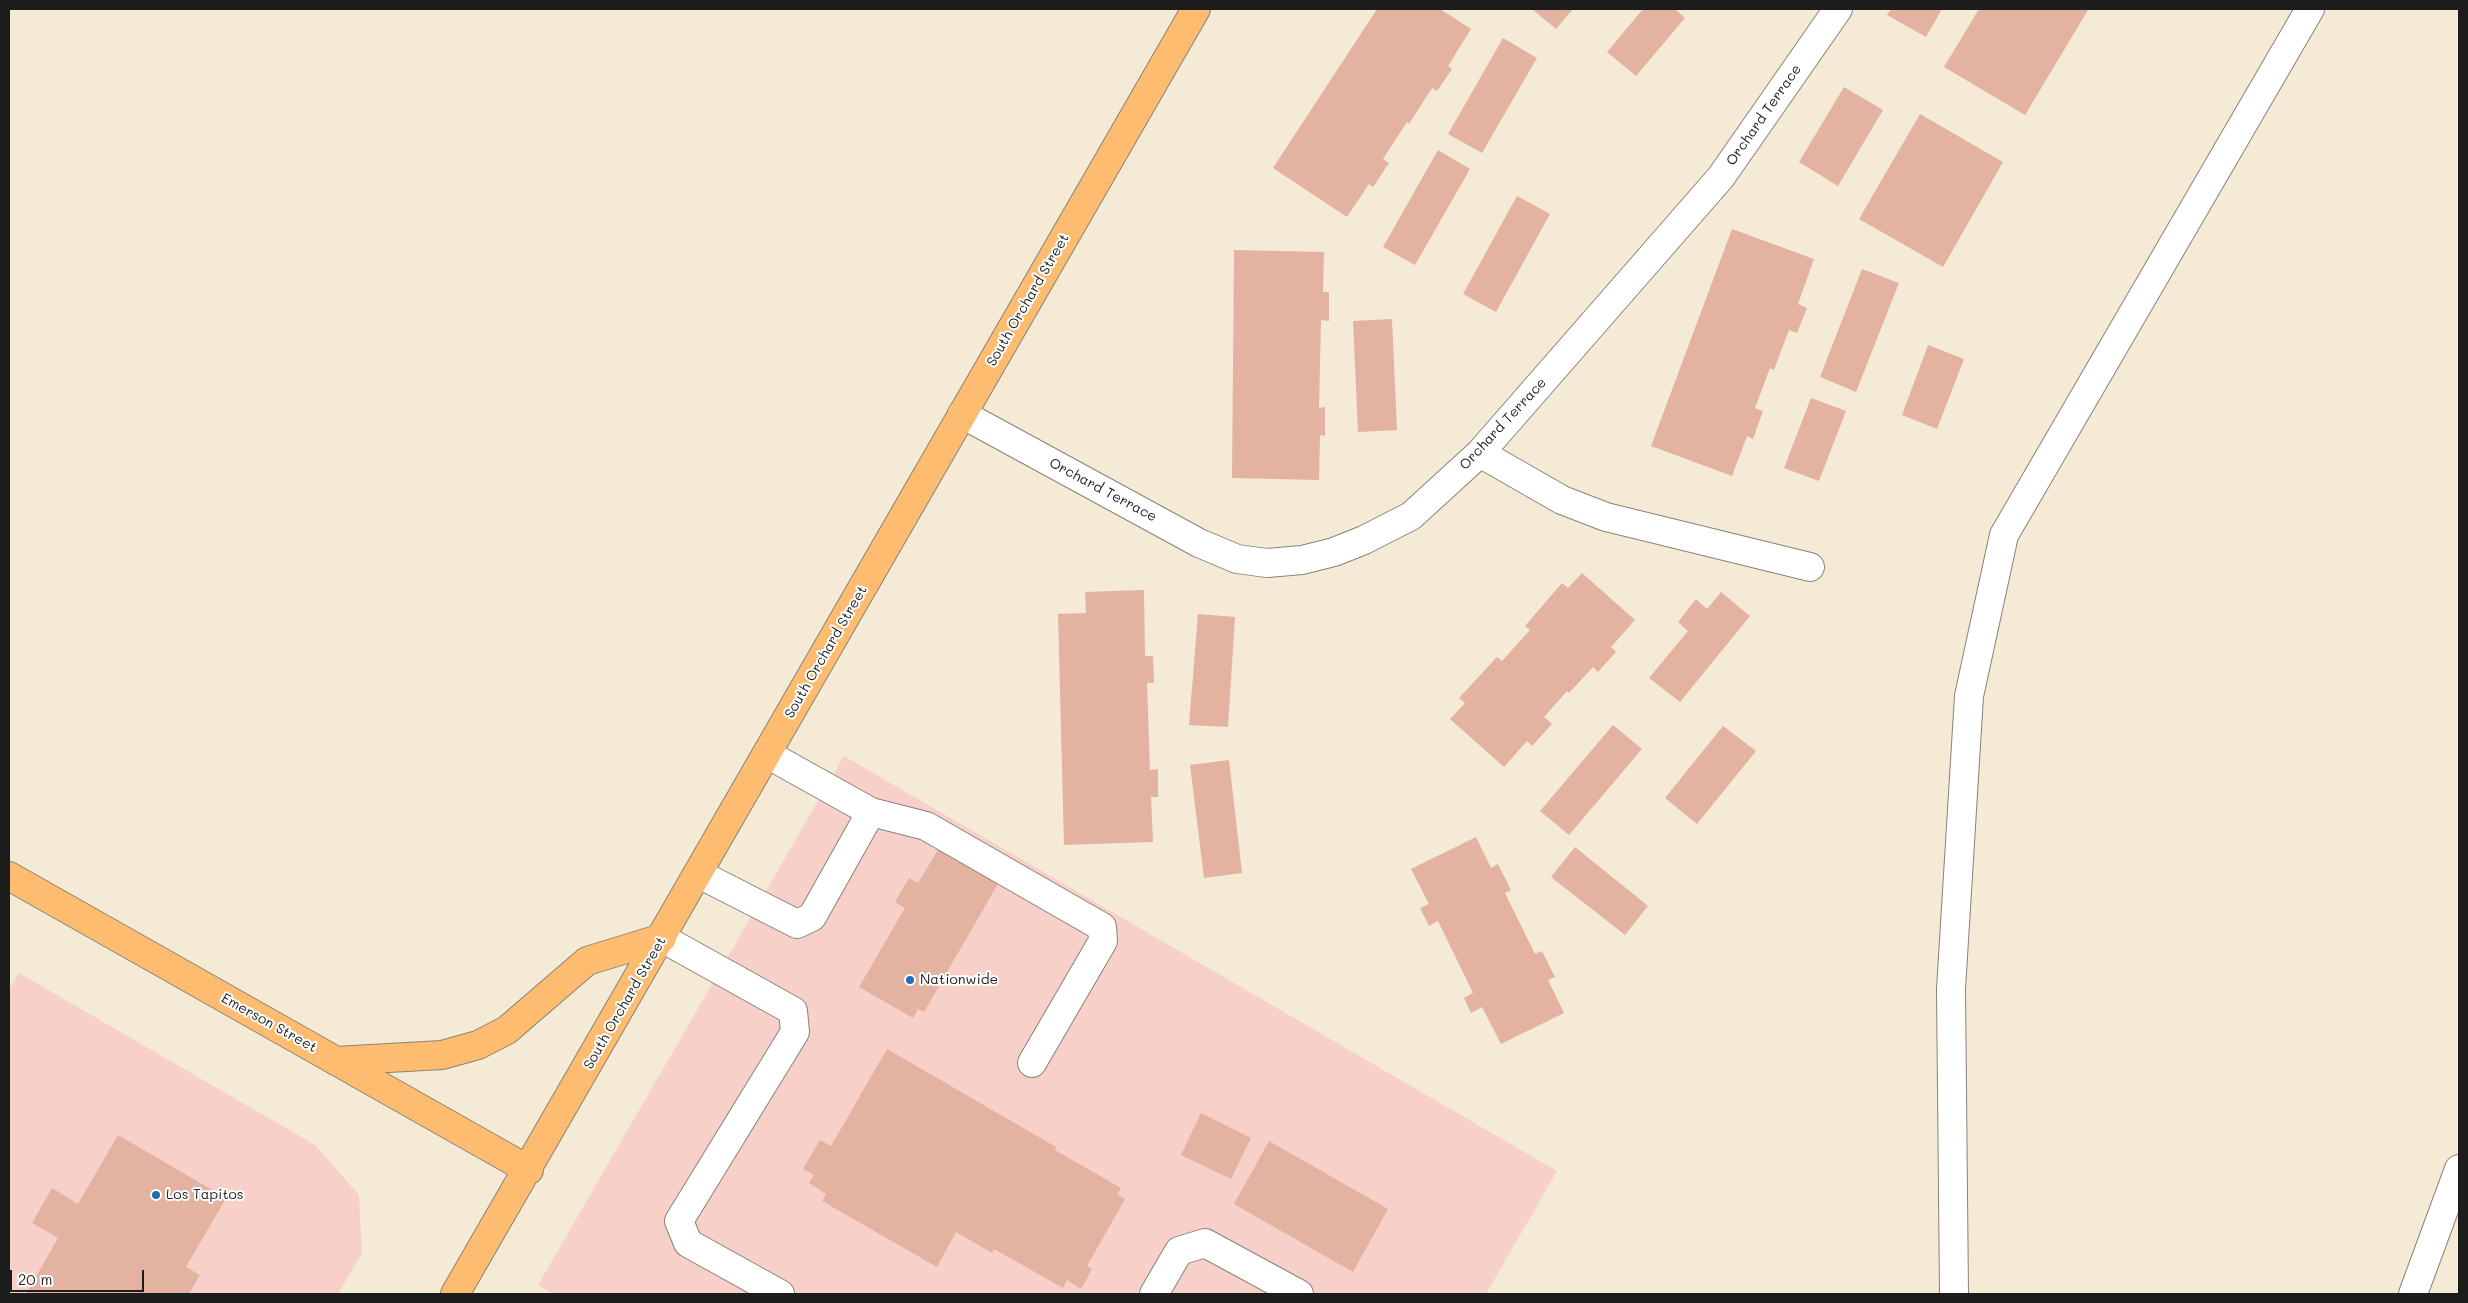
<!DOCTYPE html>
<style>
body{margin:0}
#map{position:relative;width:2468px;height:1303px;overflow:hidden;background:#f5ead5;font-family:Mali,sans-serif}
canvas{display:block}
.frame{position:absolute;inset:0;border:10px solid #1c1c1c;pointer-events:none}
.scale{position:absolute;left:10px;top:1270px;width:134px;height:22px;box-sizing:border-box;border:2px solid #1c1c1c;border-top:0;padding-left:6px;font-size:15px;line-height:18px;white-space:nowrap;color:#1c1c1c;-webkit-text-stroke:4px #fff;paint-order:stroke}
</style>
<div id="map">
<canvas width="2468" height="1303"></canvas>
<div class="frame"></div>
<div class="scale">20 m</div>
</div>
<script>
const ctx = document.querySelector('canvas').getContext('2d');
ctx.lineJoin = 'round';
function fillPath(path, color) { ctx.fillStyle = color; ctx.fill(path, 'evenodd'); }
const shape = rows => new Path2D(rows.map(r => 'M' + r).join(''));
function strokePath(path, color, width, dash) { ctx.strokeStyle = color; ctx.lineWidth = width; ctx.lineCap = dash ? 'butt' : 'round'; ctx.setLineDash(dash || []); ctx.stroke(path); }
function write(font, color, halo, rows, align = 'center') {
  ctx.font = font + ' Mali,sans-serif'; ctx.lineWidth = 4; ctx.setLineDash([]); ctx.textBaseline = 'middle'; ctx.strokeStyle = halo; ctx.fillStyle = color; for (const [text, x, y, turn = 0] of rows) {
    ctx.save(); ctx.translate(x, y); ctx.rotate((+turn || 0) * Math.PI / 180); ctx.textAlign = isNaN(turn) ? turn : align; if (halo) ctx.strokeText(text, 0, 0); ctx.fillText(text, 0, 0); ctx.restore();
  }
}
const built = shape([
 [844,756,1557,1171,1486,1294,554,1294,538,1285],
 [19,973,315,1145,359,1195,362,1253,338,1294,9,1294,9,990]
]);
const building = shape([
 [1377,9,1440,9,1471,29,1448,66,1452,69,1437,91,1432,88,1409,124,1407,122,1383,159,1389,163,1373,187,1369,184,1347,217,1273,168],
 [1532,9,1573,9,1556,29],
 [1643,9,1675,9,1685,18,1636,76,1607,52],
 [1891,9,1942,9,1926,37,1887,15],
 [1979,9,2088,10,2025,115,1944,67],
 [1503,38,1537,58,1482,153,1448,134],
 [1844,87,1883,110,1838,186,1799,162],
 [1920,114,2003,162,1943,267,1859,219],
 [1438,150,1470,169,1415,265,1383,247],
 [1517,196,1550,214,1496,312,1463,294],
 [1732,229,1814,259,1798,304,1807,308,1797,333,1789,330,1774,370,1770,368,1755,408,1763,411,1753,439,1747,436,1732,476,1651,446],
 [1234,250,1324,252,1323,292,1329,292,1329,321,1321,320,1319,408,1325,407,1325,436,1320,435,1319,480,1232,478],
 [1862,269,1899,283,1856,392,1820,377],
 [1392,319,1397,430,1358,432,1353,321],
 [1928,345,1964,359,1937,429,1902,415],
 [1811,398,1846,411,1819,481,1784,468],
 [1582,573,1635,620,1611,647,1616,652,1598,672,1593,667,1569,693,1567,691,1544,717,1552,724,1532,746,1527,741,1504,767,1450,719,1465,703,1459,698,1497,657,1502,661,1530,630,1525,626,1562,583,1568,588],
 [1144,590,1145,656,1153,656,1154,683,1147,683,1150,770,1158,769,1158,797,1151,797,1153,842,1064,845,1058,614,1086,613,1085,592],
 [1721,592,1750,616,1680,702,1649,678,1688,631,1678,622,1696,599,1707,609],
 [1198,614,1235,617,1228,727,1189,725],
 [1613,725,1642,749,1569,835,1540,811],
 [1723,726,1756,751,1697,824,1665,798],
 [1229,760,1242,873,1204,878,1190,765],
 [1476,837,1491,868,1498,864,1511,890,1505,893,1535,954,1542,951,1555,977,1548,980,1564,1013,1501,1044,1482,1007,1471,1013,1464,998,1473,993,1438,921,1429,926,1420,908,1429,904,1411,869],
 [1575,847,1648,906,1625,935,1551,877],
 [951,848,999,882,924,1012,918,1009,913,1018,859,987,905,908,895,902,909,878,918,883,938,850,947,855],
 [887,1049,1056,1147,1055,1150,1121,1188,1117,1194,1125,1199,1087,1266,1092,1269,1081,1289,1067,1280,1063,1288,994,1249,992,1253,956,1232,937,1267,822,1201,826,1194,809,1183,814,1175,803,1169,820,1140,831,1146],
 [1201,1113,1251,1138,1231,1179,1181,1155],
 [118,1135,226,1198,186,1267,200,1275,189,1294,26,1294,58,1238,32,1223,52,1188,78,1204],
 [1269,1141,1388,1209,1353,1272,1234,1204]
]);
const minor = shape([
 [962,414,1199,543,1237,559,1267,563,1302,560,1334,552,1364,540,1411,516,1480,453,1721,177,1838,9],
 [1480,453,1562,500,1606,517,1810,567],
 [767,754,871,812,926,826,1102,927,1103,941,1032,1063],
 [699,874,797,924,812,917,871,812],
 [662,938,793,1011,795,1032,679,1221,688,1243,780,1294],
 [1154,1294,1179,1251,1205,1243,1299,1294],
 [1954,1294,1951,989,1969,696,2004,535,2310,9],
 [2413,1294,2459,1169]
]);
const major = shape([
 [9,876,529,1170],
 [336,1061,442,1055,478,1045,507,1030,587,961,662,938],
 [455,1294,1196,9]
]);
const markers = [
 [910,980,5,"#1f6fb2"],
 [156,1195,5,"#1f6fb2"]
];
const streetNames = [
 ["Orchard Terrace",1764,115,-55],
 ["South Orchard Street",1028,300,-60],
 ["Orchard Terrace",1503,424,-47],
 ["Orchard Terrace",1103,490,28],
 ["South Orchard Street",826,652,-60],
 ["South Orchard Street",625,1003,-60],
 ["Emerson Street",269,1023,29]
];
const poiNames = [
 ["Nationwide",920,980],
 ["Los Tapitos",166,1195]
];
fillPath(built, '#f7d0c9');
fillPath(building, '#e3b2a1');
strokePath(minor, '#888378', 30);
strokePath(major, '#888378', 30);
strokePath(minor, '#fff', 28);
strokePath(major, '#febc70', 28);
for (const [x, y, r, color] of markers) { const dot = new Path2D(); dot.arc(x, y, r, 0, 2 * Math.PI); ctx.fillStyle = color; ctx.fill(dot); strokePath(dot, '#fff', 2); }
write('14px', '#1c1c1c', '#fff', streetNames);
write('14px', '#1c1c1c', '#fff', poiNames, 'left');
</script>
